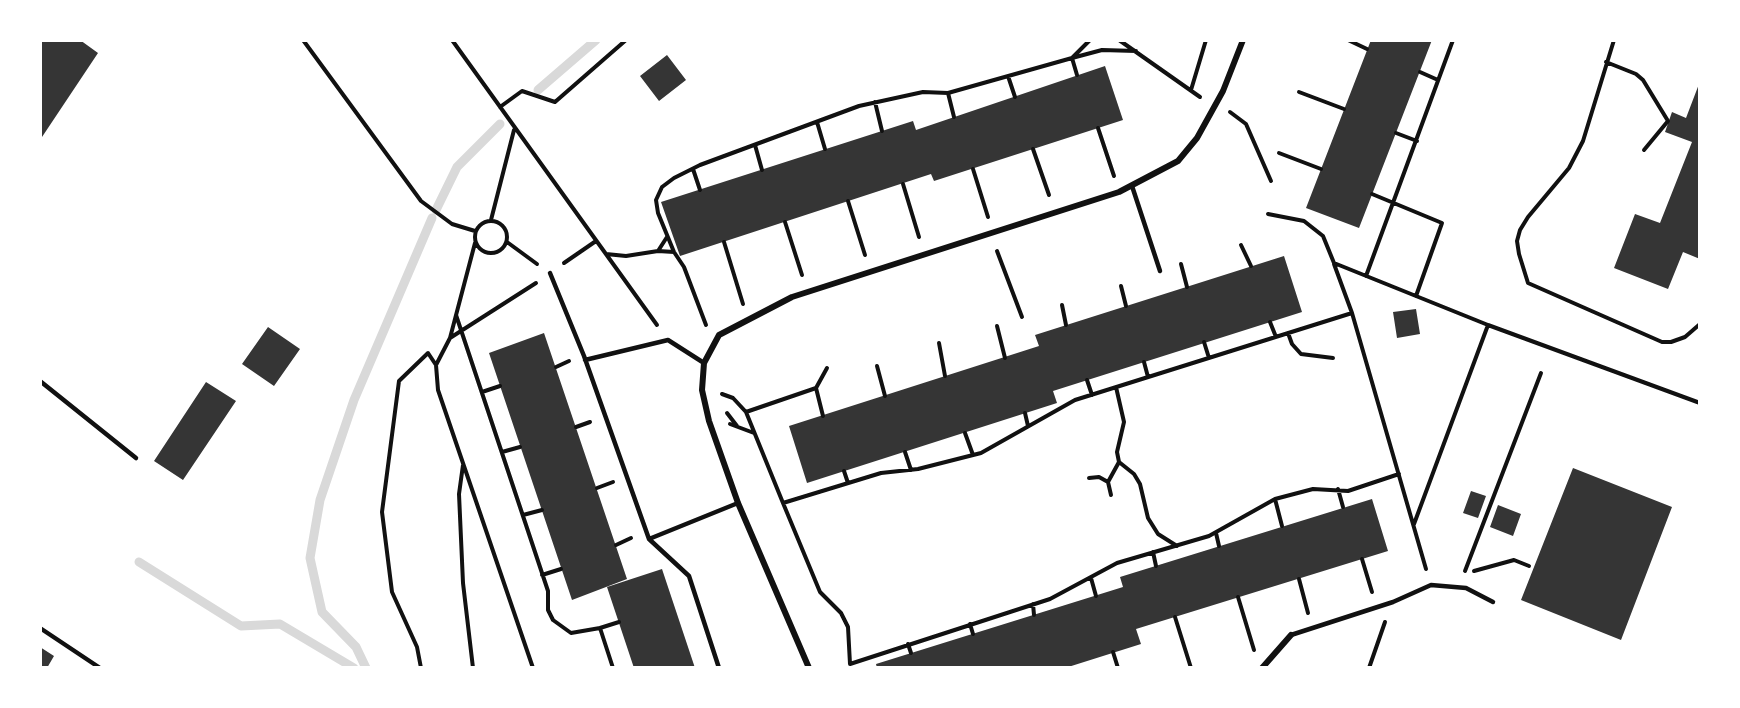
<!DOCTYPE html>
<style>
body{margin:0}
#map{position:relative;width:1740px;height:708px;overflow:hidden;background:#fff;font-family:Rubik,sans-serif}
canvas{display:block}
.frame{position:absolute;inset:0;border:42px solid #fff;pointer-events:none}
</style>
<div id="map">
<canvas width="1740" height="708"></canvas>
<div class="frame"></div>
</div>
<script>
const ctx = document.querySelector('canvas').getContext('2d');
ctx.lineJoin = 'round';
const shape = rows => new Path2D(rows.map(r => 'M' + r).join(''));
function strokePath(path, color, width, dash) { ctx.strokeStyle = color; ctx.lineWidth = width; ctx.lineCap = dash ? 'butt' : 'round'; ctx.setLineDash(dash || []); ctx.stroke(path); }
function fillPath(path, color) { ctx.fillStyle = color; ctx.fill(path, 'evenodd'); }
const stream = shape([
 [538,90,596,40],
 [436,210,457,167,500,124],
 [139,562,241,626,280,624,354,668],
 [366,668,356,647,322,612,310,558,320,500,354,400,432,218]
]);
const building = shape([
 [40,40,80,40,98,53,40,140],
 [1371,40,1432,40,1359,228,1306,208],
 [667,55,686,80,659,101,640,76],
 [1105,66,1123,120,934,181,931,174,680,256,661,202,913,121,916,130],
 [1699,84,1700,259,1683,252,1668,289,1614,268,1635,214,1660,223,1692,142,1665,132,1672,112,1686,118],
 [1284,256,1302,312,1053,391,1057,403,807,483,789,426,1039,346,1035,335],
 [1416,309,1420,334,1397,338,1393,312],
 [268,327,300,349,274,386,242,364],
 [544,333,627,579,572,600,489,353],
 [206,382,236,401,183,480,154,461],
 [1573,468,1672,507,1621,640,1521,600],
 [1471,491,1486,496,1478,518,1463,513],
 [1372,499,1388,551,1136,629,1141,644,1065,668,877,668,876,664,1123,587,1120,577],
 [1498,505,1521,514,1513,536,1490,527],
 [662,569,695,668,634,668,607,587],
 [40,647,54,656,47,668,40,668]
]);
const path = shape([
 [303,40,421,201,452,224,475,231],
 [452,40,657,325],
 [1119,40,1200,97],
 [1348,40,1367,49],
 [1614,40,1583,141,1569,168,1528,217,1520,230,1517,241,1519,254,1528,283,1662,342,1671,342,1685,337,1700,324],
 [1606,62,1636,74,1643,80,1668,121,1644,150],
 [1420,72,1438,80],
 [1077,75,1072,58,1102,50,1136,51],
 [1008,76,1015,97],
 [1191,90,1206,40],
 [1299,92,1344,109],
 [948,93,954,117],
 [875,102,882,131],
 [500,107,522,91,555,102,626,40],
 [1230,112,1246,124,1271,181],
 [817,122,825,149],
 [1098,128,1114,176],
 [1396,133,1417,141],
 [755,145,762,170],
 [1033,149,1049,195],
 [1279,153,1321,169],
 [693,169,700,190],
 [973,169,988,217],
 [903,184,919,237],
 [1372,194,1442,223,1416,296],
 [848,201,865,255],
 [1268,214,1304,221,1323,236,1334,263,1488,325,1700,403],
 [491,220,514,130],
 '475 237a16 16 0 1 1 32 0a16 16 0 1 1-32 0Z',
 [785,222,802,275],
 [507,242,537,264],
 [724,242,743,304],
 [1241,245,1251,266],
 [658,251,667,237],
 [997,251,1022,317],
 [606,254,626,256,658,251,674,252],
 [564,263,596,241],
 [1181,264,1187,287],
 [1334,264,1352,313,1426,569],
 [1366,276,1453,40],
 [1121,286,1126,306],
 [1062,305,1066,325],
 [456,315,548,591,548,610,553,620,571,633,600,628,613,668],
 [1270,322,1276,337],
 [706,325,684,267,674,252,658,213,656,200,662,187,674,178,700,165,859,106,923,92,948,93,1072,58,1090,40],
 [997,326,1005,358],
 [1288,333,1292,344,1301,354,1333,358],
 [450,338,475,243],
 [1204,342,1209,358],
 [939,343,945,376],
 [1144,362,1148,377],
 [877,366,885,396],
 [556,367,569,361],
 [1087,380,1092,395],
 [1116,387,1124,422,1117,452,1119,462,1134,474,1140,484,1148,518,1158,534,1177,546],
 [482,392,500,386],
 [722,394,733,398,746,412,783,503,881,473,918,469,981,453,1075,400,1352,313],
 [746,412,816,388],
 [727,413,737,426],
 [1025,413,1028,426],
 [823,416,816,388,827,368],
 [730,424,754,433],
 [576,427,590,422],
 [965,433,973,455],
 [502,452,520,447],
 [905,452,911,470],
 [463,465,459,494,463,583,473,668],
 [844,471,848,483],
 [1089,478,1099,477,1108,482],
 [597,488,613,482],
 [1338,489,1343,507],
 [1111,495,1108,482,1119,462],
 [1275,499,1282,526],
 [783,503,820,592,841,613,848,627,850,664,1050,599,1117,563,1209,536,1275,499,1313,489,1348,491,1399,474],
 [523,515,542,510],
 [1414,524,1488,325],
 [1216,533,1219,546],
 [616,545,631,538],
 [1153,552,1156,566],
 [1362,559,1372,592],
 [1465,571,1541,373],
 [1474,571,1514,560,1529,566],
 [542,575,561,569],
 [1091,578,1096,596],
 [1299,579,1308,613],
 [1238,597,1254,650],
 [1033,604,1034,615],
 [1175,617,1191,668],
 [970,624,973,634],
 [600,628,619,622],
 [908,644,911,653],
 [1113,652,1118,668],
 [421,668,417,647,392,592,382,512,399,381,428,353,436,365],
 [533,668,438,390,436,365,450,338,536,283],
 [1369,668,1385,622]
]);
const service = shape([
 [1132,186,1160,271],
 [550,273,584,356,649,539,689,576,719,668],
 [585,360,668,340,704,363],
 [40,381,136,458],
 [649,539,738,503],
 [40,628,100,668],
 [1291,635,1393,602,1431,585,1466,588,1493,602]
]);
const minor = shape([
 [809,668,738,503,709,421,702,390,704,363,719,335,792,297,1119,192,1178,161,1197,138,1223,91,1243,40],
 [1262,668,1291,635]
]);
strokePath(stream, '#d9d9d9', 9);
fillPath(building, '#353535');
strokePath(path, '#111', 4);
strokePath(service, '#111', 4.5);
strokePath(minor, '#111', 6);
</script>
